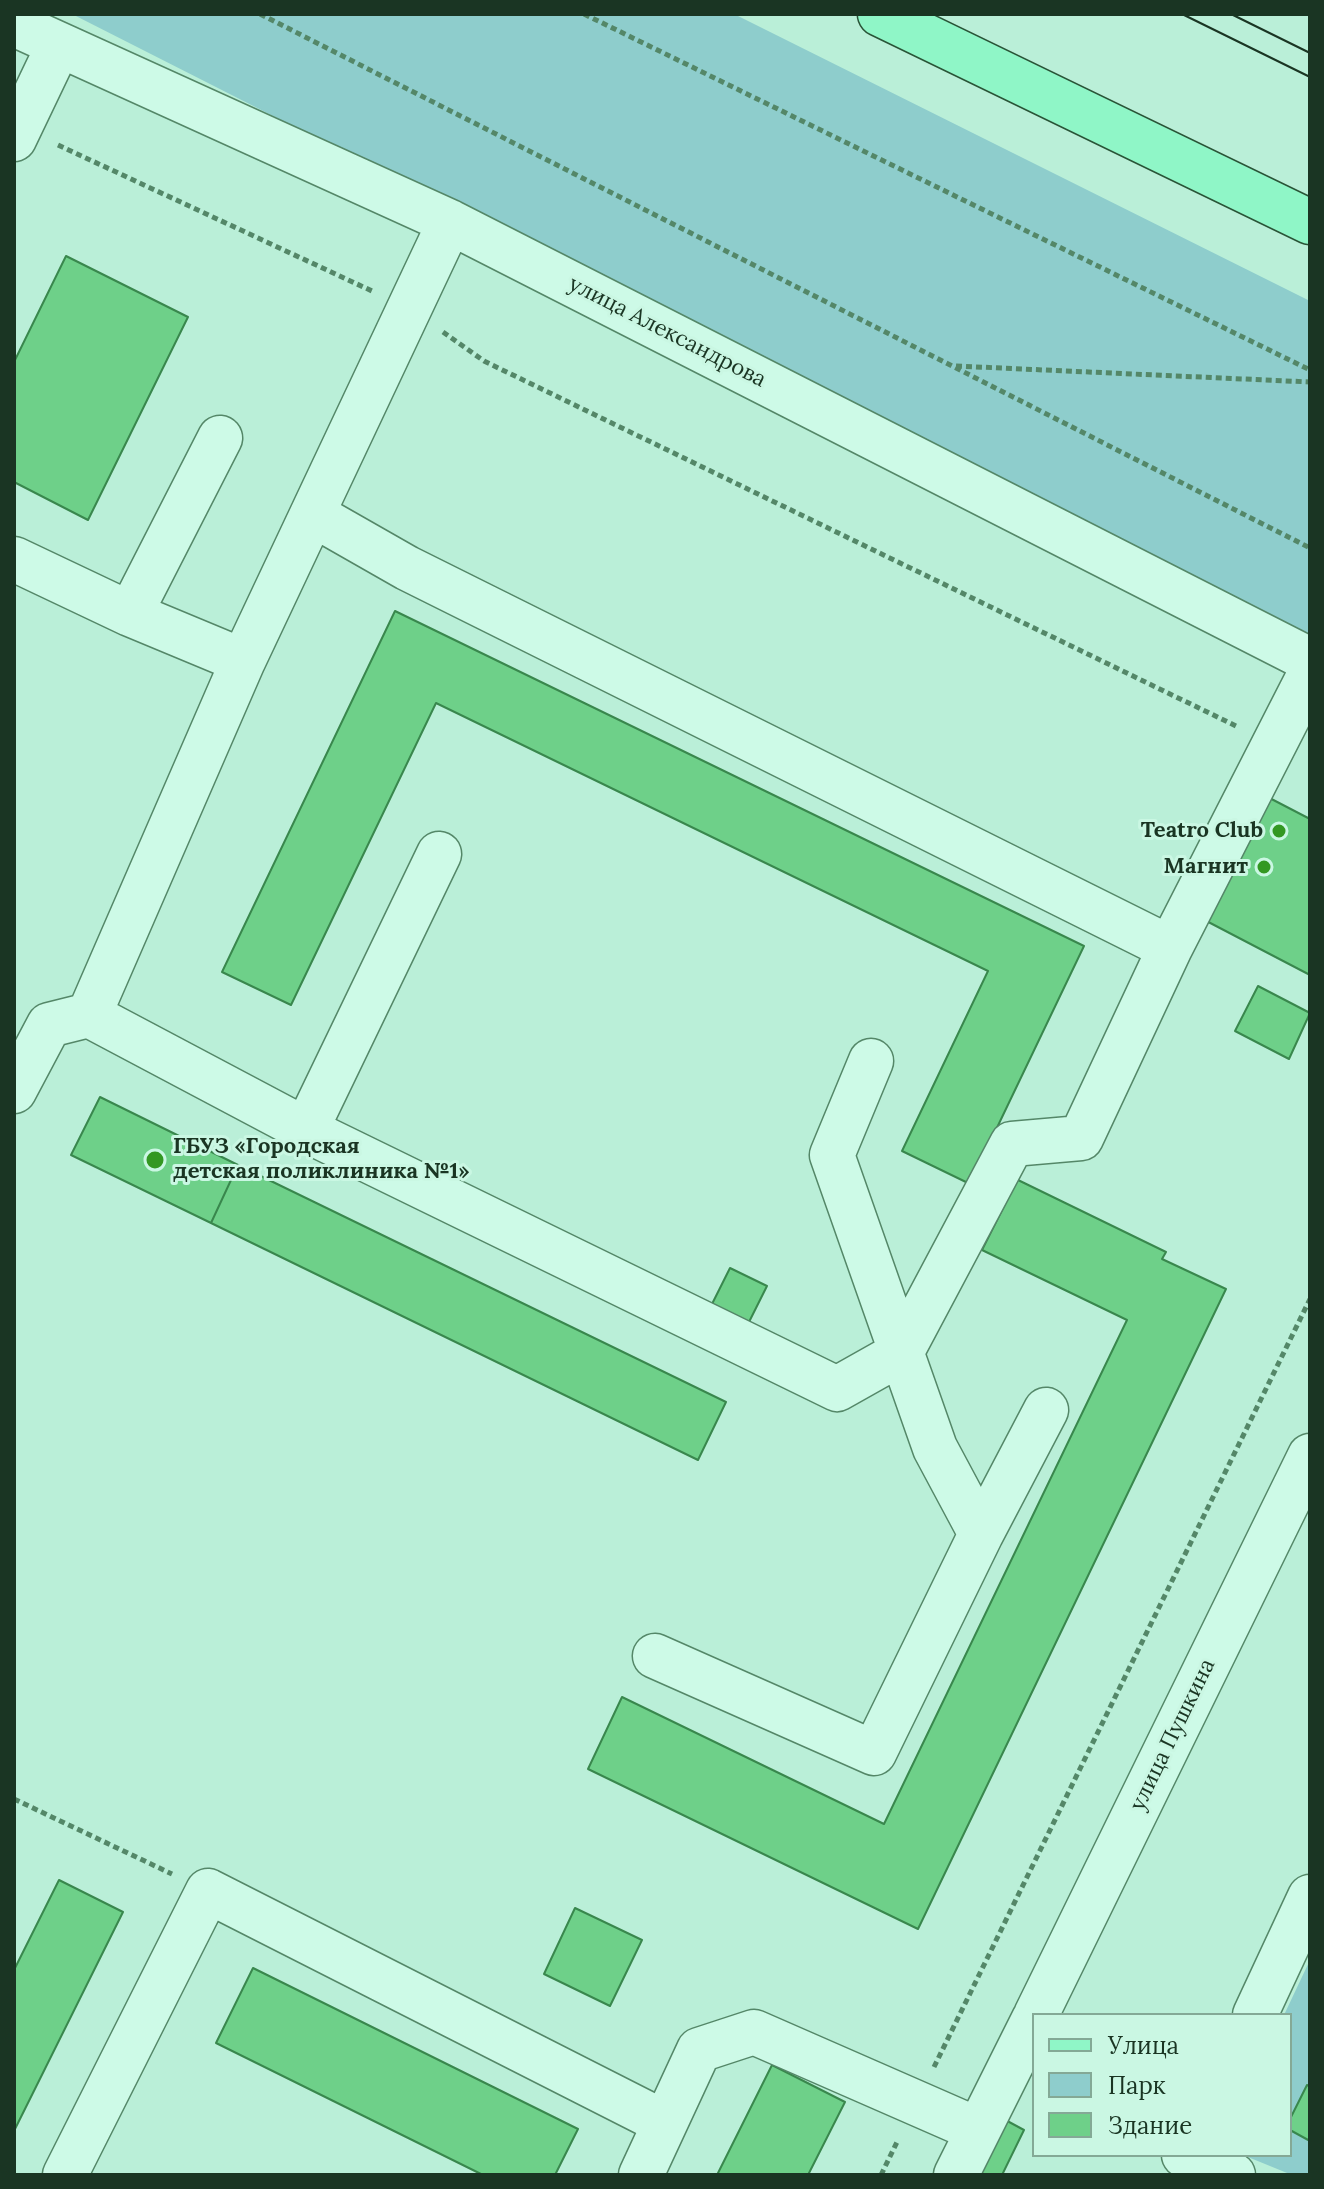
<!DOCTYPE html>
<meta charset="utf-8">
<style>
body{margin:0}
#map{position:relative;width:1324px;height:2189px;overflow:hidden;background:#baefd8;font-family:Lora,serif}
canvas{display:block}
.frame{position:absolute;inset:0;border:16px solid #1a3523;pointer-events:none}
.legend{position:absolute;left:1032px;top:2013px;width:260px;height:144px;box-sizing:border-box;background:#caf7e3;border:2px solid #84a996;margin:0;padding:10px 14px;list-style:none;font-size:24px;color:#1a3523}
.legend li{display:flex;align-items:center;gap:16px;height:40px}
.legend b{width:40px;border:2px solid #84a996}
</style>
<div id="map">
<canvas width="1324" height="2189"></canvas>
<div class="frame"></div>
<ul class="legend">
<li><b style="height:10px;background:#8ff6c7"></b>Улица</li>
<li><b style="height:22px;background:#8ecdcc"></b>Парк</li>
<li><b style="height:22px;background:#6ed089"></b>Здание</li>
</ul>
</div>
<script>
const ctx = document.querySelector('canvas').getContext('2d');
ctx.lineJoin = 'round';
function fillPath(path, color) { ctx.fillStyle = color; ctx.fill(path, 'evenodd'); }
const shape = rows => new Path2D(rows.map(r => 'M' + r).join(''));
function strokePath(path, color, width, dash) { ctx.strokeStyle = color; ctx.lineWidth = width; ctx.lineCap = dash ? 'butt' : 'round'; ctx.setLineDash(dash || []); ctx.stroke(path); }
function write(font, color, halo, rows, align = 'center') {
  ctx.font = font + ' Lora,serif'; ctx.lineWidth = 6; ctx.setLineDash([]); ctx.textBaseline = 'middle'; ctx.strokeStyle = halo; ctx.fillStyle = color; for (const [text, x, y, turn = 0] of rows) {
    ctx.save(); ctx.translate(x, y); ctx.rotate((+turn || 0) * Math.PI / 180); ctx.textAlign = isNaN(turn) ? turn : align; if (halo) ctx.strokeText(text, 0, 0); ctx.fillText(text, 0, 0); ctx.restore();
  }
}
const green = shape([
 [72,14,734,14,1310,301,1310,642],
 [1310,1960,1310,2175,1292,2175,1243,2155,1290,2155,1290,2015,1284,2015]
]);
const building = shape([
 [66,256,188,317,88,520,14,482,14,362,66,256],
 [395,611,1084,946,970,1184,902,1151,988,971,436,703,291,1005,222,972,395,611],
 [1258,792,1310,819,1310,975,1193,914,1258,792],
 [1258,986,1310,1013,1289,1059,1235,1031,1258,986],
 [100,1097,238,1165,211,1223,71,1155,100,1097],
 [981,1162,1166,1252,1162,1259,1226,1289,918,1929,588,1769,622,1697,884,1824,1127,1320,982,1250,1006,1202,981,1162],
 [238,1165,726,1402,698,1460,211,1223,238,1165],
 [730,1268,767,1286,747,1326,710,1308,730,1268],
 [59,1880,123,1912,14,2131,14,1970,59,1880],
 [575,1908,642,1940,610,2006,544,1974,575,1908],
 [253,1968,578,2129,555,2175,483,2175,216,2043,253,1968],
 [772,2065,845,2102,808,2175,717,2175,772,2065],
 [1307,2085,1310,2086,1310,2141,1290,2130,1290,2119,1307,2085],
 [998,2116,1024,2130,1002,2175,969,2175,998,2116]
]);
const path = shape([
 [260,14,1310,548],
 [584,14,1310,370],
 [58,145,372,291],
 [443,332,484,361,1236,726],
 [956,366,1310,382],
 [14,1799,172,1874],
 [934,2067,1310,1299],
 [881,2175,898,2140]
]);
const minor = shape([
 [14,24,450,222,1310,660],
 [14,139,58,47],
 [314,515,407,568,1170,948],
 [14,559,130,614,243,661],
 [130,614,220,438],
 [89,1015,243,661,450,222],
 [871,1061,832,1155,935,1448,981,1534],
 [14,1091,49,1025,89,1015,306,1130,837,1389,901,1353,1012,1144,1081,1138,1170,948,1310,674],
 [306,1130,439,854],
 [655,1656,874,1753,981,1534,1046,1410],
 [1036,2015,1310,1456],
 [1255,2015,1310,1897],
 [1184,2155,1233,2175],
 [65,2175,208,1891,665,2123],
 [641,2175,699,2050,754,2032,978,2130],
 [956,2175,1034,2019]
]);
const major = shape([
 [880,14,1310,222]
]);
const tram = shape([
 [1182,14,1310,77],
 [1231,14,1310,53]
]);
const markers = [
 [1279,831,8,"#339822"],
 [1264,867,8,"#339822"],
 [155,1160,10,"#339822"]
];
const streetNames = [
 ["улица Александрова",667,332,27],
 ["улица Пушкина",1173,1735,-64]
];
const poiNames = [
 ["Teatro Club",1263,831],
 ["Магнит",1248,867],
 ["ГБУЗ «Городская",173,1147,"left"],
 ["детская поликлиника №1»",173,1172,"left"]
];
fillPath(green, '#8ecdcc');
fillPath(building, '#6ed089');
strokePath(building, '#39874d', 2);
strokePath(minor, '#548768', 47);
strokePath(major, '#295437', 47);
strokePath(path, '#548768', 5, [6, 4]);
strokePath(minor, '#cdfae7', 44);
strokePath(major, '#8ff6c7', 44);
strokePath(tram, '#1a3523', 2);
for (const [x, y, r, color] of markers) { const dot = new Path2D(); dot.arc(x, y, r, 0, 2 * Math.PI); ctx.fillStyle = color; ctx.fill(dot); strokePath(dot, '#caf7e3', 3); }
write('22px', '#1a3523', '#caf7e3', streetNames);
write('bold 22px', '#1a3523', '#caf7e3', poiNames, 'right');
</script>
